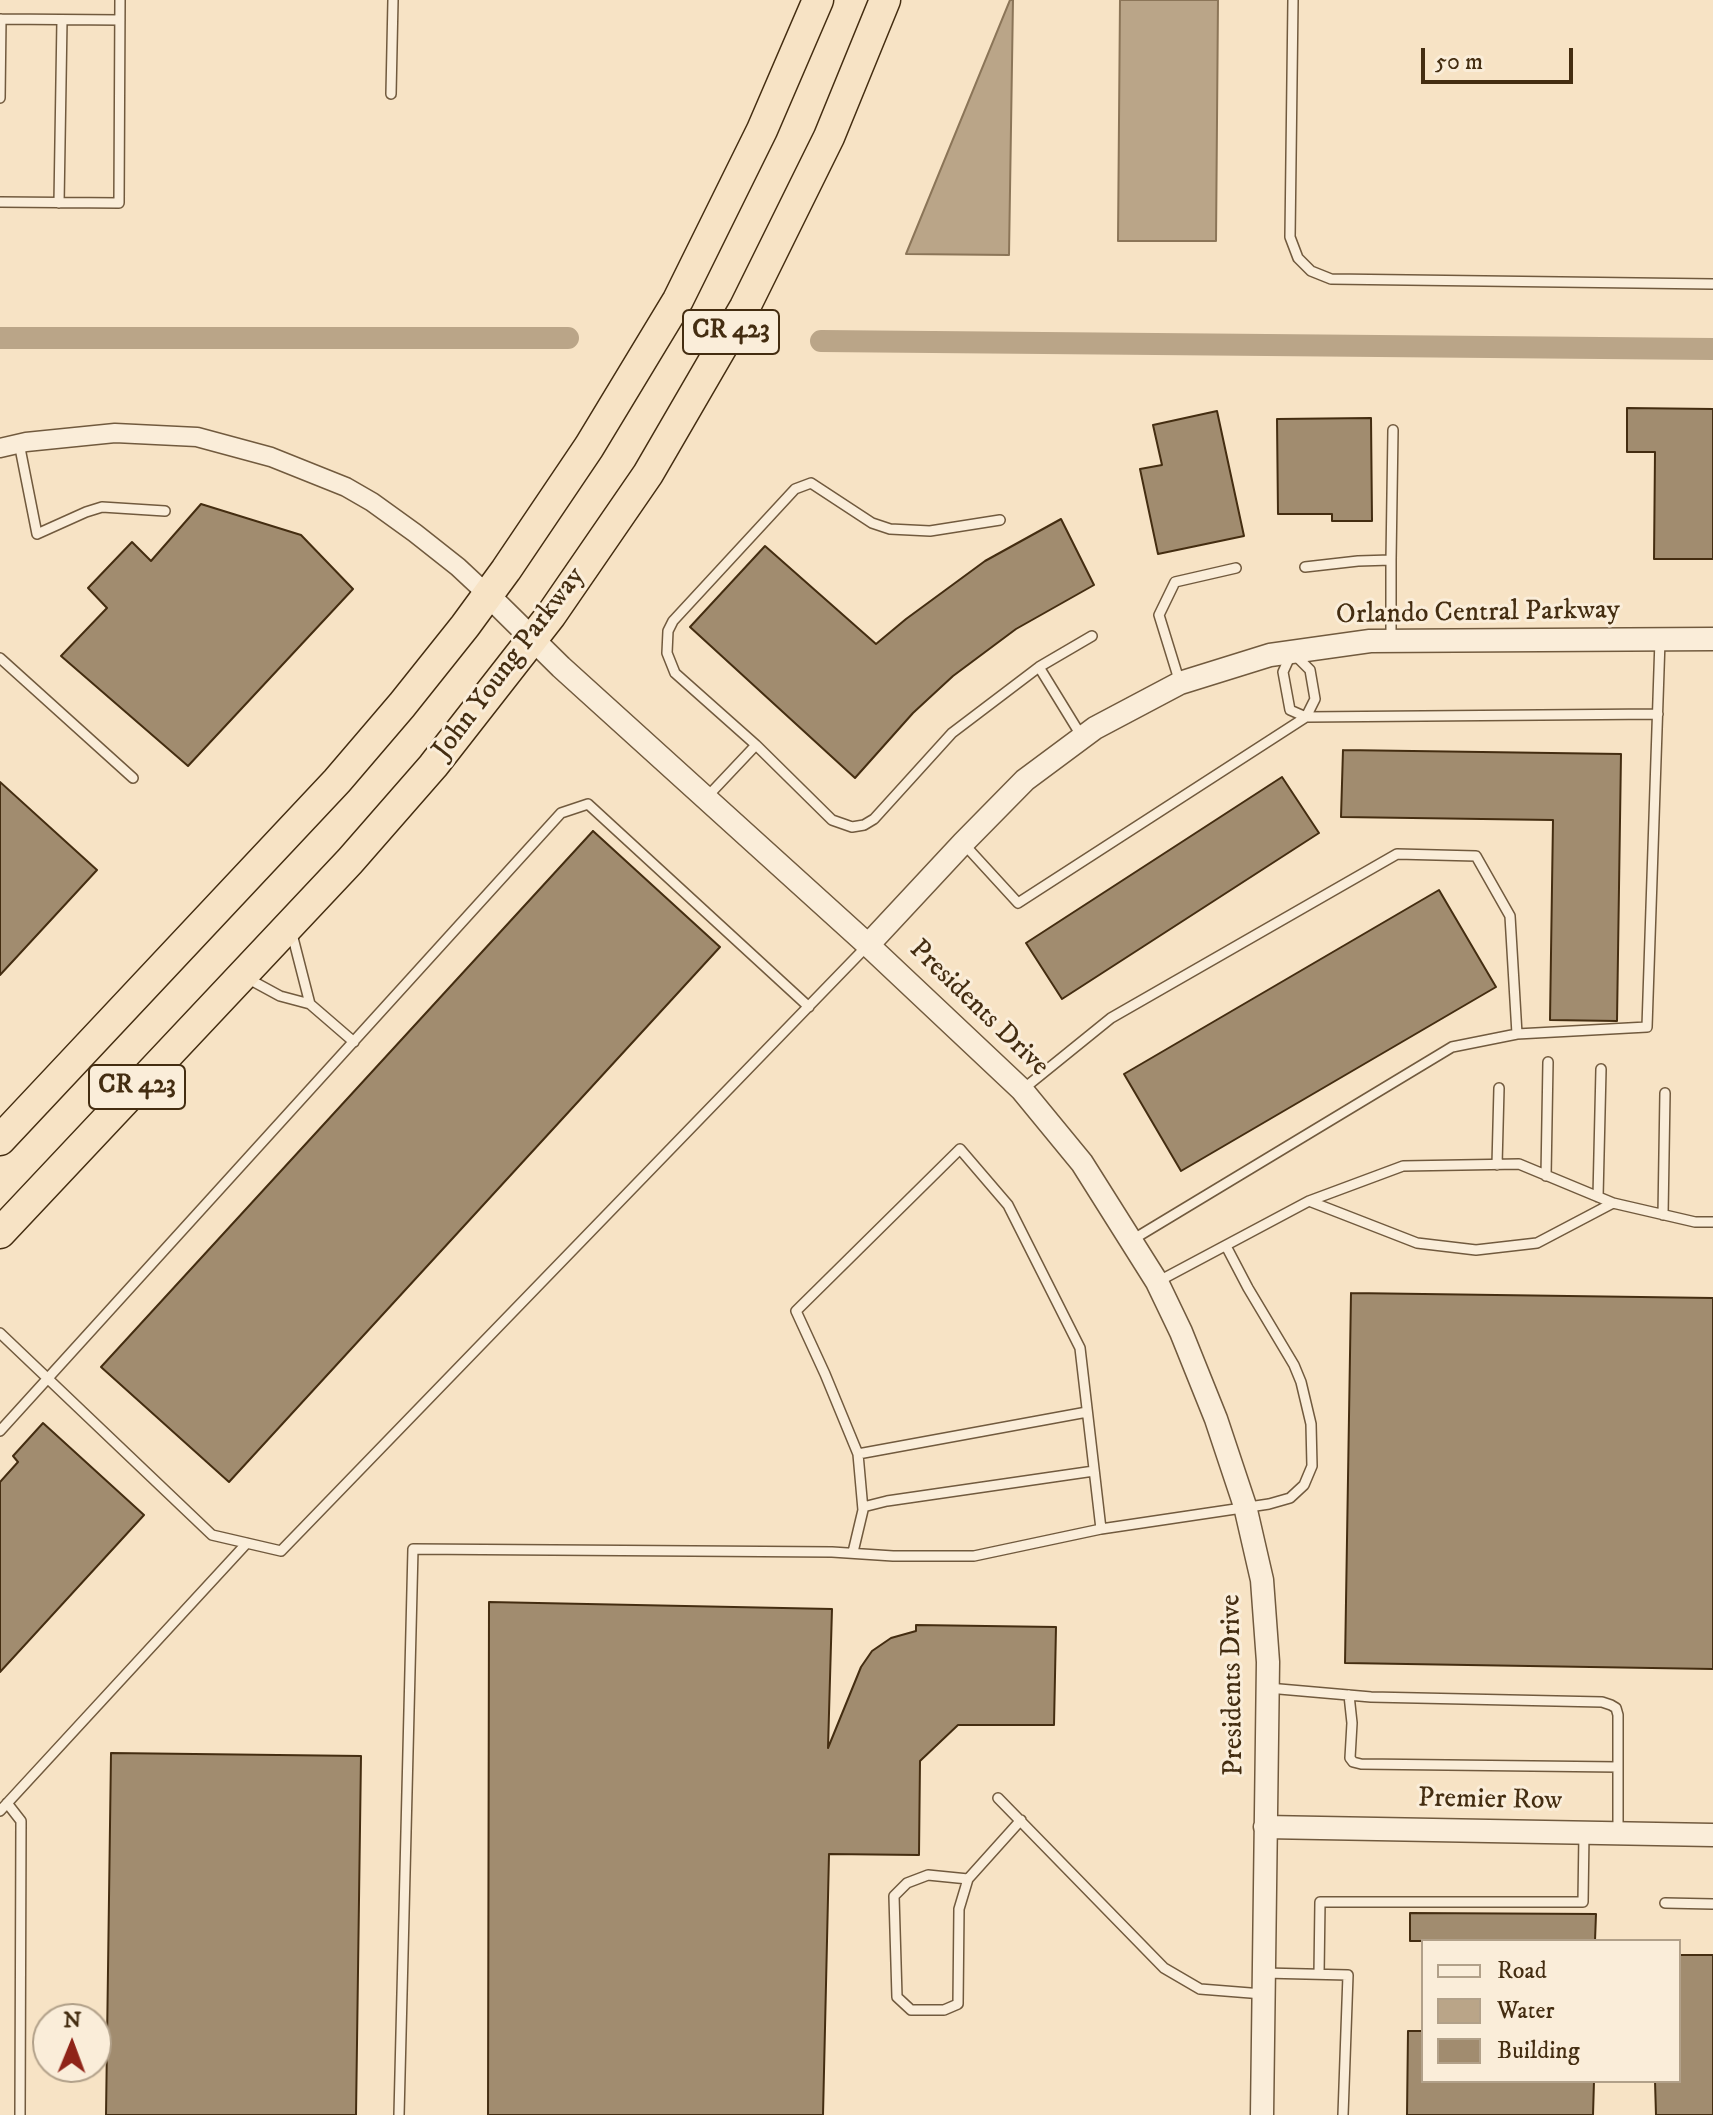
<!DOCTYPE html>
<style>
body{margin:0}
#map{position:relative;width:1713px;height:2115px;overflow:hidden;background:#f7e3c5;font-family:"IM FELL DW Pica",serif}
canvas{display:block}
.legend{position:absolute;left:1421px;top:1939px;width:260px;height:144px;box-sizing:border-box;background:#faedd9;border:2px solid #b1a089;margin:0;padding:10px 14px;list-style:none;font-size:24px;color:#442d11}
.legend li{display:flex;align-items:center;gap:16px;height:40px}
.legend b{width:40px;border:2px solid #b1a089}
.north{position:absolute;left:32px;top:2003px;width:80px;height:80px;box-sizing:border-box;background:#faedd9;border:2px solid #b1a089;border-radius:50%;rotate:1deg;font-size:22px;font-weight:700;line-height:32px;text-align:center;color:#442d11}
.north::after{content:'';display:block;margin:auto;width:28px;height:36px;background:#8f2418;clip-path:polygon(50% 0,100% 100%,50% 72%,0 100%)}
.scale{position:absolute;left:1421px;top:48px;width:152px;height:36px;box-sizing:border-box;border:4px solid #442d11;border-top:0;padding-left:10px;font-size:24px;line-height:28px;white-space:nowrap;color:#442d11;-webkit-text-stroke:6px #faedd9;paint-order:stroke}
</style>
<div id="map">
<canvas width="1713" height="2115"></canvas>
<ul class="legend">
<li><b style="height:10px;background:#faedd9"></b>Road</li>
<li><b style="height:22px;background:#baa588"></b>Water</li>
<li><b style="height:22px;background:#a18c6f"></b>Building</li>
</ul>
<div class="north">N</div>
<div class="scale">50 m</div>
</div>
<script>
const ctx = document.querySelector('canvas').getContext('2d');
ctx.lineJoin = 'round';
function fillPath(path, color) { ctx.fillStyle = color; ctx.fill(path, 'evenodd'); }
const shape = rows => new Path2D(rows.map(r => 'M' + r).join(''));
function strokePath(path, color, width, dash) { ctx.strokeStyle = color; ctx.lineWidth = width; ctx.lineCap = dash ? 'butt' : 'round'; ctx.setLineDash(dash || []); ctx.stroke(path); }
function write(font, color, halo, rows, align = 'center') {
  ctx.font = font + ' "IM FELL DW Pica",serif'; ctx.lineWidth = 6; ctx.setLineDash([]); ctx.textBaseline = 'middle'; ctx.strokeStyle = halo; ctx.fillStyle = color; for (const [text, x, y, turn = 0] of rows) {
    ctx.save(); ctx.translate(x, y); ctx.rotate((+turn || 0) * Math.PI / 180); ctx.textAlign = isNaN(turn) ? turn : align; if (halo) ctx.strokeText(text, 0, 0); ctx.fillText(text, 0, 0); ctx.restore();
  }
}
const water = shape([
 [1010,0,1013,0,1009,255,906,254,1010,0],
 [1120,0,1218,0,1216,241,1118,241,1120,0]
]);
const canal = shape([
 [0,338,568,338],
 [821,341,1713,349]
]);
const building = shape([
 [1627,408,1713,409,1713,559,1654,559,1655,452,1627,452,1627,408],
 [1217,411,1244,536,1158,554,1140,469,1162,465,1153,425,1217,411],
 [1371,418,1372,521,1332,521,1332,514,1278,514,1277,419,1371,418],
 [201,504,301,535,353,589,188,766,61,656,107,608,88,588,132,542,151,561,201,504],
 [1061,519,1094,585,1016,629,953,676,913,713,855,778,690,627,765,546,876,644,906,619,985,561,1061,519],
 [1343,750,1621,754,1617,1021,1550,1020,1553,820,1341,817,1343,750],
 [1282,777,1319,833,1062,999,1026,943,1282,777],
 [0,782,97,870,0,975,0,782],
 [593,831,720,947,229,1482,101,1367,593,831],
 [1439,890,1496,987,1181,1171,1124,1074,1439,890],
 [1351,1293,1713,1298,1713,1669,1345,1663,1351,1293],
 [43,1423,144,1515,0,1672,0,1482,18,1462,13,1456,43,1423],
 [489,1602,832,1609,828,1748,861,1667,872,1651,891,1638,916,1631,916,1625,1056,1627,1054,1725,958,1725,920,1761,919,1855,829,1854,823,2115,488,2115,489,1602],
 [111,1753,361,1756,356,2115,106,2115,111,1753],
 [1410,1913,1596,1914,1595,1941,1410,1941,1410,1913],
 [1679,1955,1713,1955,1713,2115,1656,2115,1655,2081,1679,2081,1679,1955],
 [1408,2031,1423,2031,1423,2081,1594,2081,1593,2115,1407,2115,1408,2031]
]);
const service = shape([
 [1293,0,1290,237,1298,258,1311,271,1331,279,1713,284],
 [0,19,120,20],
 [391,94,393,0],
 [0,98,1,19],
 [0,202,119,203,120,0],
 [59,203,62,20],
 [19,443,37,534,86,512,102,507,165,511],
 [1391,560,1393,430],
 [1305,567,1358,561,1391,560,1391,641],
 [1292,652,1310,670,1315,699,1306,717,1290,710,1283,672,1292,652],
 [0,658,133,778],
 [1039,667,1092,636],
 [1180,683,1159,615,1175,582,1236,568],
 [756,745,832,820,852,827,864,825,874,819,952,733,1039,667,1082,737],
 [706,798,756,745,675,673,667,653,668,631,673,621,795,489,811,483,872,523,890,529,930,531,1000,520],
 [963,843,1018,903,1306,717,1658,714],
 [291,930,310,1004],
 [245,977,280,996,310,1004,354,1042],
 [1022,1090,1111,1018,1397,854,1476,856,1510,916,1517,1034],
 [1497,1165,1499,1088],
 [1546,1176,1548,1062],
 [1598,1197,1601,1069],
 [1309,1201,1417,1243,1476,1250,1537,1243,1613,1203],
 [1663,1215,1665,1093],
 [1132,1240,1452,1047,1517,1034,1647,1027,1660,640],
 [1157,1282,1309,1201,1403,1166,1519,1164,1613,1203,1695,1222,1713,1222],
 [0,1333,212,1535,281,1551,868,945],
 [0,1431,561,813,588,804,809,1007],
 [858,1454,1087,1412],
 [863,1507,887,1501,1094,1471],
 [853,1552,863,1510,858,1454,825,1374,796,1311,960,1149,1008,1205,1080,1348,1101,1529],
 [1268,1688,1371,1697,1602,1702,1611,1705,1616,1708,1618,1715,1618,1834],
 [1349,1695,1352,1723,1350,1758,1353,1762,1361,1764,1618,1767],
 [998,1798,1164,1968,1200,1989,1263,1994],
 [7,1803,21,1821,20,2115],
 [0,1811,247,1543],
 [968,1879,928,1875,907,1883,894,1896,897,1997,911,2010,944,2010,958,2004,959,1909,968,1879,1021,1820],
 [1665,1903,1713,1904],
 [1264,1973,1348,1975,1343,2115],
 [1319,1974,1320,1902,1583,1902,1584,1833],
 [399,2115,413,1549,832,1552,893,1556,974,1556,1101,1529,1269,1504,1290,1498,1304,1485,1312,1466,1311,1424,1301,1382,1294,1365,1248,1288,1226,1246]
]);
const minor = shape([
 [0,448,26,442,115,433,197,437,271,457,346,487,372,502,415,533,458,567,488,595]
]);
const tertiary = shape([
 [488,595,561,667,868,945,1022,1090,1082,1163,1157,1282,1181,1332,1216,1419,1245,1506,1262,1580,1268,1662,1262,2115],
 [868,945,963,843,1025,780,1095,728,1180,683,1270,655,1370,641,1713,639],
 [1265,1827,1713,1835]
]);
const trunk = shape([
 [0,1140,337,781,402,705,465,626,506,570,589,447,678,300,762,130,818,0],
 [0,1233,350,861,433,766,551,615,648,474,745,307,829,137,885,0]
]);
const shields = [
 [731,332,96],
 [137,1087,96]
];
const shieldNames = [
 ["CR 423",731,332],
 ["CR 423",137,1087]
];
const streetNames = [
 ["Orlando Central Parkway",1478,614,-1],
 ["John Young Parkway",510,664,-53],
 ["Presidents Drive",978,1009,44],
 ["Presidents Drive",1234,1685,-91],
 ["Premier Row",1490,1801,1]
];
fillPath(water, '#baa588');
strokePath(water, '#8b7558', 2);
strokePath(canal, '#baa588', 22);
fillPath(building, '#a18c6f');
strokePath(building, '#442d11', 2);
strokePath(service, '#715a3e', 12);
strokePath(minor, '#715a3e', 21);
strokePath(tertiary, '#715a3e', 25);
strokePath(trunk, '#442d11', 33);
strokePath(service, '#faedd9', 9);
strokePath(minor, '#faedd9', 18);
strokePath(tertiary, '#faedd9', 22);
strokePath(trunk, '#f7e3c5', 30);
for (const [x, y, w] of shields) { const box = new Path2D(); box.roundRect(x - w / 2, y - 22, w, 44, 6); ctx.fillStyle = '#faedd9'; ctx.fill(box); strokePath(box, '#442d11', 2); }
write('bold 26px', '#442d11', null, shieldNames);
write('28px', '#442d11', '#faedd9', streetNames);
</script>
